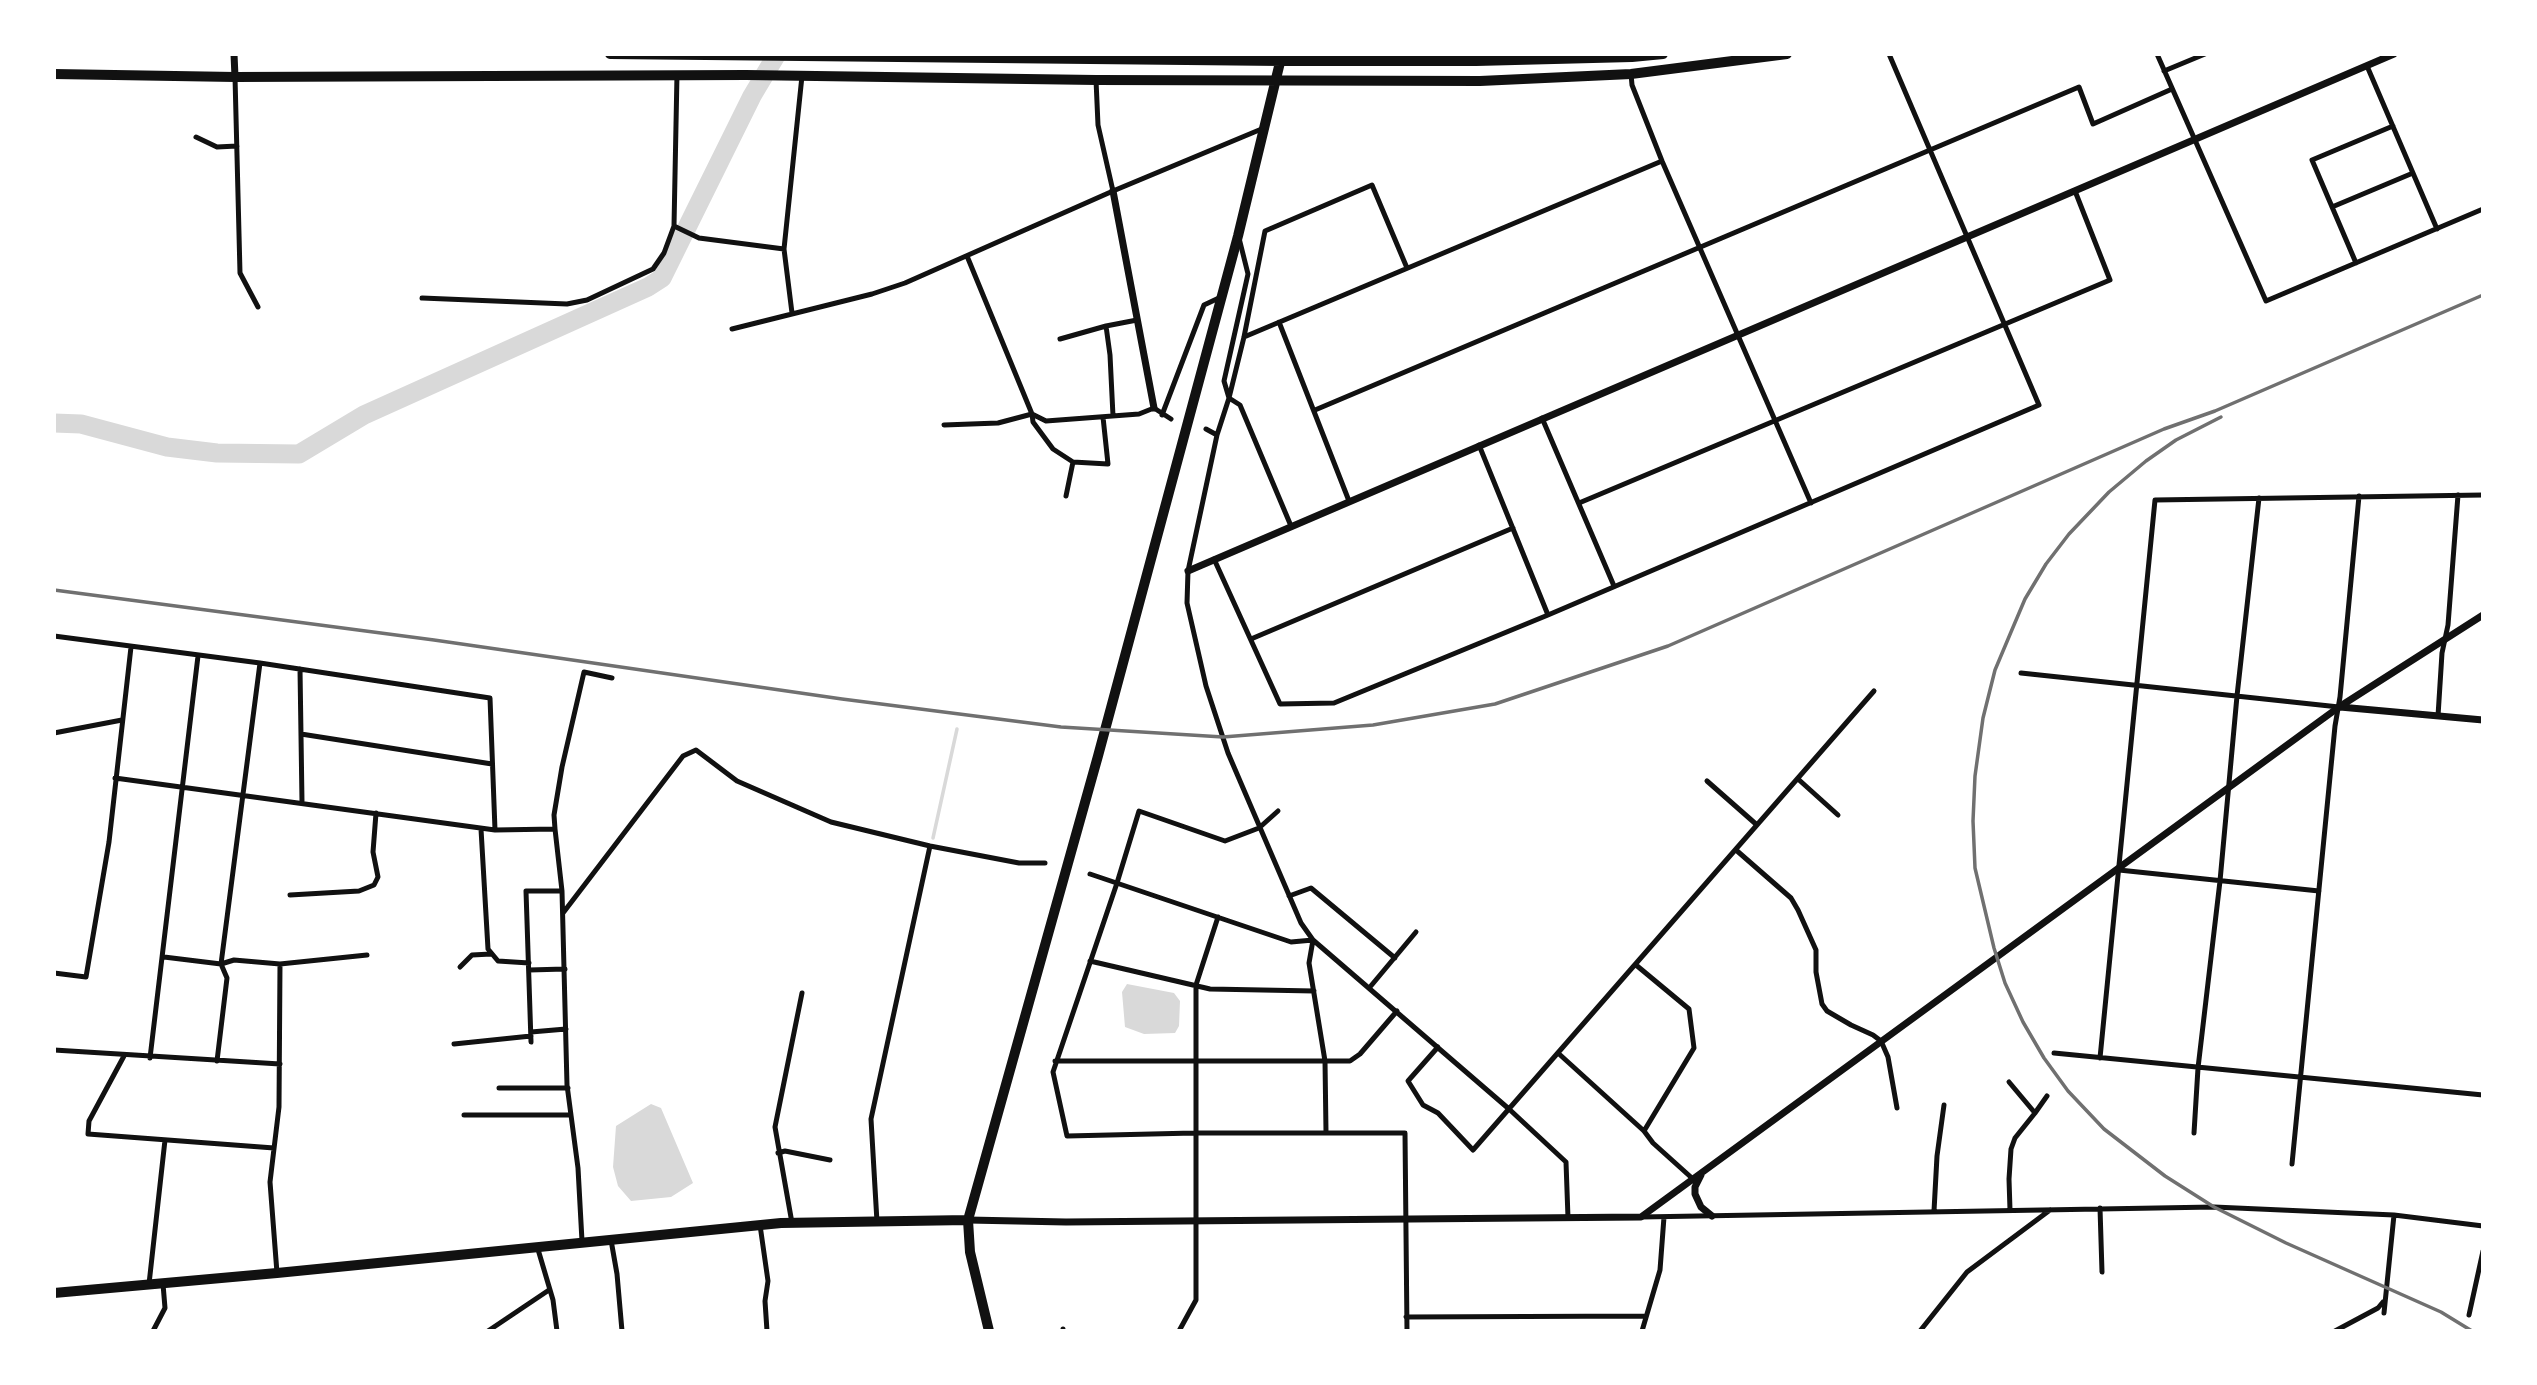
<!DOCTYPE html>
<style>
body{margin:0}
#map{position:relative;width:2537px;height:1385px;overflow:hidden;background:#fff;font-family:"Work Sans",sans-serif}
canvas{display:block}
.frame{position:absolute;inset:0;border:56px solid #fff;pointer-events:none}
</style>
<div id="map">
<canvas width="2537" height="1385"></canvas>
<div class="frame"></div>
</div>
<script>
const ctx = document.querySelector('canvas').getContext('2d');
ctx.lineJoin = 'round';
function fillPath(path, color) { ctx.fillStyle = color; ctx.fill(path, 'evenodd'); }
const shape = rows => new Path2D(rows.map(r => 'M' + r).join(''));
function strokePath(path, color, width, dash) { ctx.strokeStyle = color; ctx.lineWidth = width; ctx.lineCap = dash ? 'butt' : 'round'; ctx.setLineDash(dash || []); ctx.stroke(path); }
const water = shape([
 [1127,984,1174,993,1180,1001,1179,1026,1175,1033,1144,1034,1125,1027,1122,992],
 [651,1104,661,1108,693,1183,671,1197,631,1201,618,1186,613,1167,616,1126]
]);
const stream = shape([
 [933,838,957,729]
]);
const river = shape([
 [54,423,81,424,167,447,217,453,299,454,364,415,648,287,662,278,752,96,777,54]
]);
const minor = shape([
 [2157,54,2266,301,2483,209],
 [2367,66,2437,229],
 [2164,71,2205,54],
 [677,74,674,226,699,238,784,249],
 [1631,74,1632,85,1662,161,1811,503],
 [235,77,240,273,258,307],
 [1096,80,1098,125,1113,191],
 [196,137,217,147,237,146],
 [2332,207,2413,173],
 [1239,238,1248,274,1224,381,1229,398,1240,405,1291,526],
 [967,256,1032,414,1046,421,1139,414,1154,408,1171,419],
 [2356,263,2312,160,2393,126],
 [1407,268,1372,185,1265,231,1244,337,1229,398,1217,435,1188,571,1187,603,1206,686,1228,753,1301,923,1313,940,1509,1109,1566,1162,1568,1218],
 [422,298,567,304,587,300,653,269,664,253,674,226],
 [792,313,784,249,802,76],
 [1279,322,1349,501],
 [732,329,872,294,905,283,1113,191,1264,128],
 [1244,337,1662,161],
 [1060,339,1106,326],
 [1315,410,2079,87,2093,124,2172,89],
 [1162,415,1204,305,1221,297],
 [1113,416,1110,355,1106,326,1137,320],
 [1542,418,1614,586],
 [944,425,998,423,1032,414,1033,422,1053,449,1073,462,1108,464,1103,417],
 [1206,429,1217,435],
 [1479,445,1548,615],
 [1066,496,1073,462],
 [1579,503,2110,280,2075,191],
 [1214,559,1280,704,1334,703,1548,615,2039,405,1889,54],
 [54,636,260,663,490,698,495,830],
 [1251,639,1513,528],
 [300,669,302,802],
 [2021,673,2339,707],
 [2438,716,2442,653,2448,625,2458,495],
 [54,733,122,720],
 [301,734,492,764],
 [115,778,495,830,555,829,562,891,567,1085,578,1168,582,1241],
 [1798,779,1838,815],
 [1707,781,1757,825],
 [1278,811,1259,828,1225,841,1139,811,1117,883,1053,1072,1067,1136,1194,1133,1405,1133,1407,1331],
 [481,829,488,949,498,961,529,963],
 [555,829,554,815,562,767,584,672,612,678],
 [1736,850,1791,898,1798,910,1816,950,1816,972,1822,1004,1827,1011,1851,1025,1873,1035,1881,1041,1888,1057,1897,1108],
 [2119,870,2319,891],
 [1090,874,1291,942,1313,940],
 [290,895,359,891,374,885,378,877,373,852,376,813],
 [1289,896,1311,888,1395,958],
 [563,913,683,756,696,750,737,781,831,822,930,846,1019,863,1045,863],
 [1313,940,1309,963,1325,1061,1326,1132],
 [164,957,221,964,234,960,280,964,367,955],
 [1090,961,1210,989,1314,991],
 [1636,965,1689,1009,1694,1048,1644,1131],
 [460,967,472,955,491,954],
 [529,970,565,969],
 [54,973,86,977,109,842,131,647],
 [1370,987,1416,932],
 [531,1032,566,1029],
 [531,1042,526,891,562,891],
 [454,1044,531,1036],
 [1438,1047,1408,1081,1423,1105,1438,1113,1473,1150,1874,691],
 [54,1050,280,1064],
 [1558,1053,1644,1131,1653,1143,1693,1179],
 [2054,1053,2483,1095],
 [124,1056,89,1121,88,1134,274,1148],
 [150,1058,198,656],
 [2100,1058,2155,500,2483,495],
 [217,1061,227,978,221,964,260,663],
 [1055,1061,1350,1061,1360,1054,1397,1011],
 [2009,1082,2035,1113,2015,1138,2011,1149,2009,1179,2010,1210],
 [499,1088,568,1088],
 [2035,1113,2047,1096],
 [464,1115,571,1115],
 [2194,1133,2198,1068,2220,881,2237,696,2259,498],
 [778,1153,785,1151,830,1160],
 [2292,1164,2335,726,2340,697,2359,496],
 [2100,1208,2102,1272],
 [1934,1211,1937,1156,1944,1105],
 [1641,1217,2214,1207,2394,1215,2483,1226],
 [877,1222,871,1119,930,846],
 [792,1223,775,1127,802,993],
 [760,1225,768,1281,765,1301,767,1331],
 [611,1240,617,1274,622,1331],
 [537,1246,553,1300,557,1331],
 [277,1273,270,1182,279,1107,280,964],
 [149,1284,165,1140],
 [2384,1313,2394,1215],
 [2469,1315,2483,1251],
 [1406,1317,1646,1316],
 [153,1331,165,1308,163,1284],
 [488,1331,549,1290],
 [1063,1331,1063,1329],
 [1179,1331,1196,1300,1196,985,1218,917],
 [1642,1331,1660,1270,1664,1217],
 [1920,1331,1967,1272,2050,1210],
 [2335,1331,2378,1308,2383,1302]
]);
const tertiary = shape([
 [234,54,235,77],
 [1113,191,1154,408],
 [1188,571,2394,54],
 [2340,707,2483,720],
 [1701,1175,1695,1187,1695,1194,1701,1207,1712,1216],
 [968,1220,1066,1222,1641,1217,2339,707,2483,615]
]);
const trunk = shape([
 [610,54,1282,61,1476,61,1632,57,1663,54],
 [54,74,235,77,746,75,1096,80,1480,81,1631,74,1787,54],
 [54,1293,277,1273,781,1223,968,1220],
 [989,1331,970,1252,968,1220,1098,756,1238,236,1282,54]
]);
const rail = shape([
 [2221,417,2176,440,2146,461,2109,492,2069,534,2046,564,2025,599,2011,632,1995,670,1983,718,1975,776,1973,821,1975,868,1994,948,2005,983,2023,1022,2044,1058,2068,1091,2104,1129,2165,1176,2214,1207,2286,1243,2441,1312,2472,1331],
 [54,590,434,640,842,699,1061,727,1223,737,1373,725,1495,704,1668,646,2164,429,2215,411,2483,295]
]);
fillPath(water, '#d9d9d9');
strokePath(stream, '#d9d9d9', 3.5);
strokePath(river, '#d9d9d9', 19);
strokePath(minor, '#111', 5);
strokePath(tertiary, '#111', 7);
strokePath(trunk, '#111', 10);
strokePath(rail, '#707070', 3.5);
</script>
